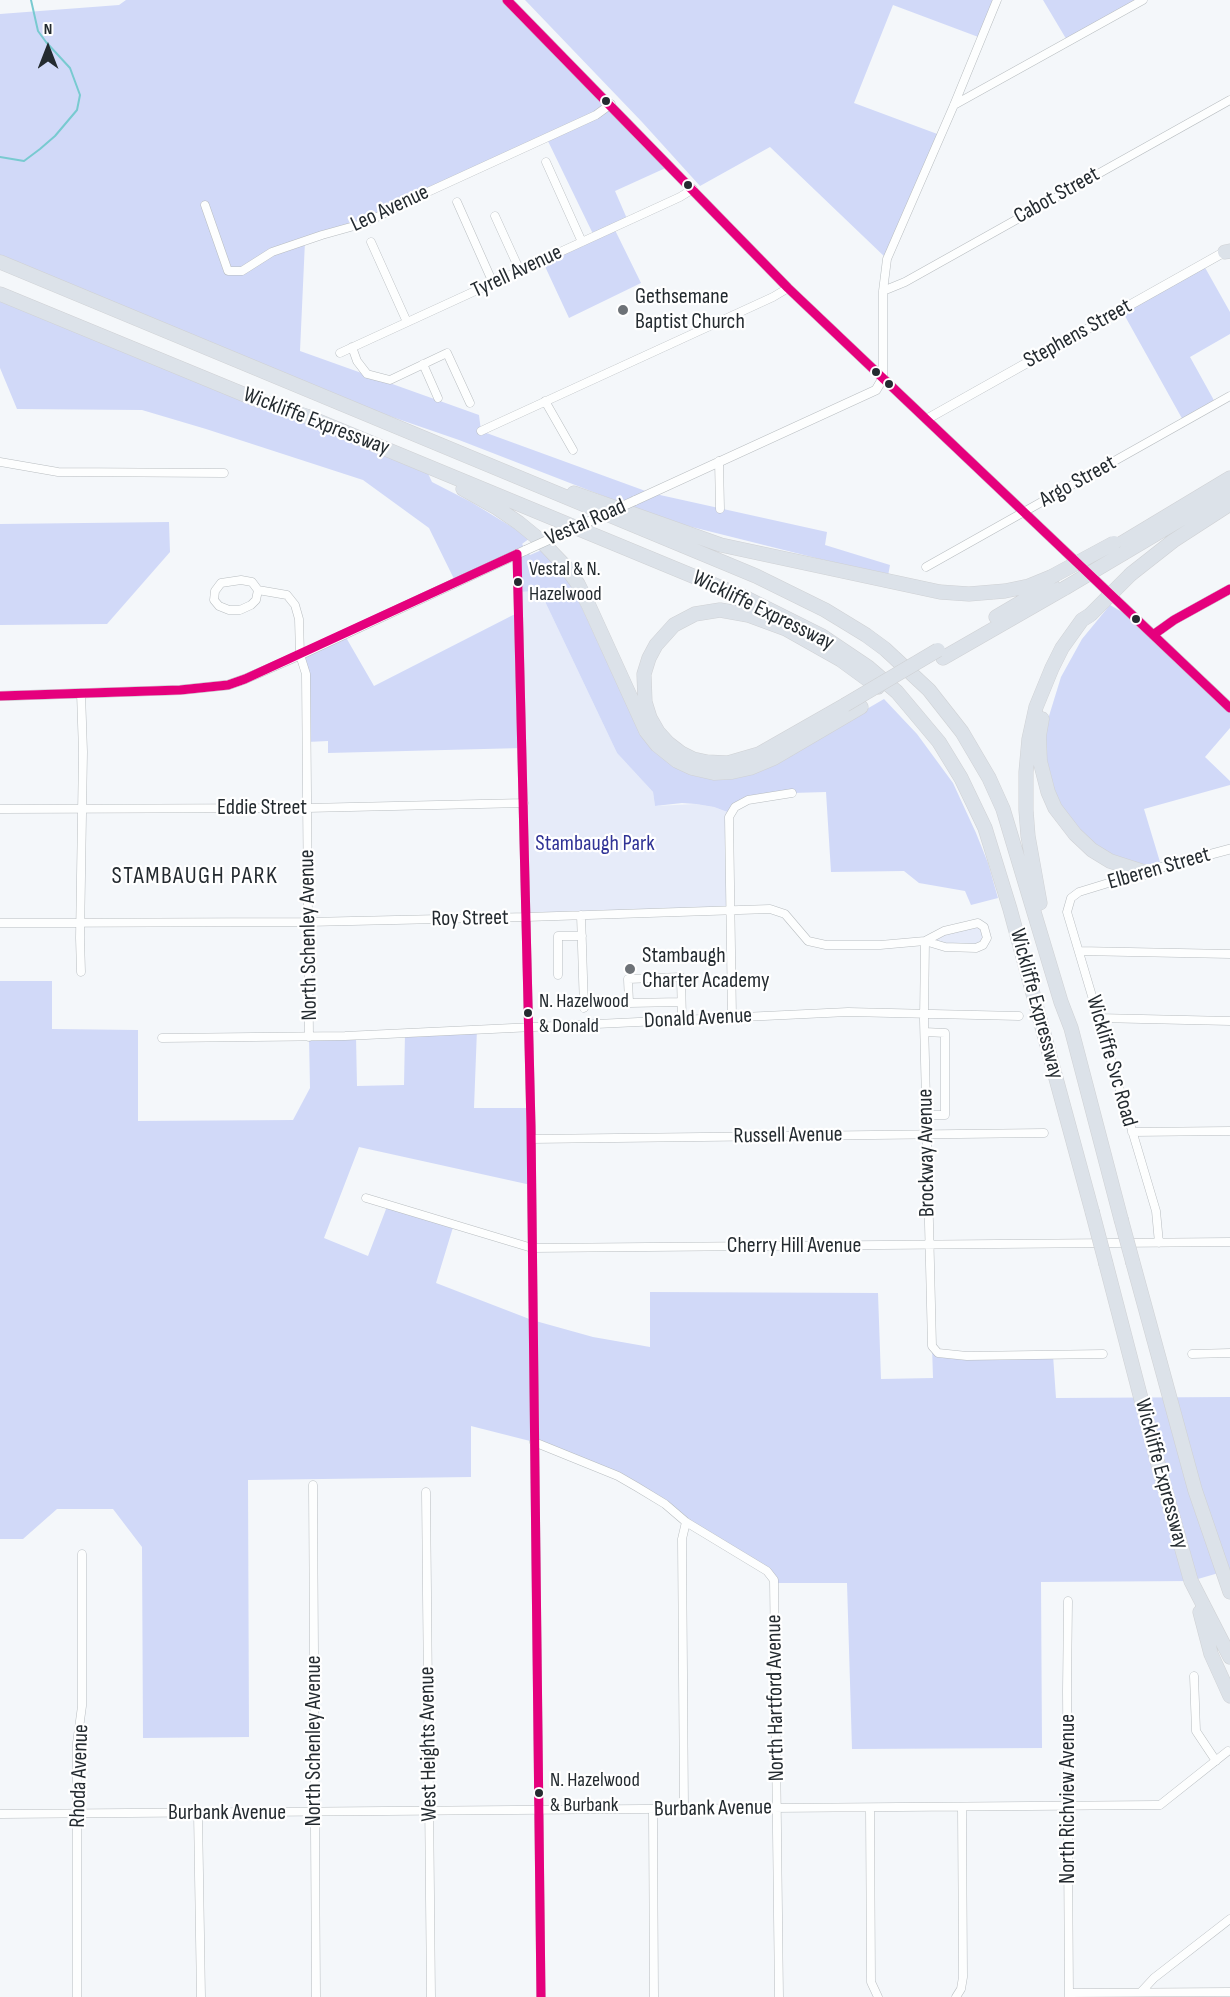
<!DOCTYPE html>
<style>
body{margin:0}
#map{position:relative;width:1230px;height:1997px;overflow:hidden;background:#f4f7fa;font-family:"Sofia Sans Condensed",sans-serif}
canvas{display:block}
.north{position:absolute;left:18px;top:18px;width:60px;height:60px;-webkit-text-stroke:4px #fff;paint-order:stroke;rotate:0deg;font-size:16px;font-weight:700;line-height:24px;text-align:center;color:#242b30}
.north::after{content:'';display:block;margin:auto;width:21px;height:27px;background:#242b30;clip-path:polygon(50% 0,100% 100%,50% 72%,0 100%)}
</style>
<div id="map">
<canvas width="1230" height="1997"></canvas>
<div class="north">N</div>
</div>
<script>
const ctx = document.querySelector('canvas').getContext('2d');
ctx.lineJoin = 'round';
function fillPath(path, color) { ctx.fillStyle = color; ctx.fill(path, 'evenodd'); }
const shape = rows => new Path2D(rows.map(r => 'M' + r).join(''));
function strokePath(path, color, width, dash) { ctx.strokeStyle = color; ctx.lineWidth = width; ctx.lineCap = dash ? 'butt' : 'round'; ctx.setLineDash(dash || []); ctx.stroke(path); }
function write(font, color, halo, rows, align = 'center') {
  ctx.font = font + ' "Sofia Sans Condensed",sans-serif'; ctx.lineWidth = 4.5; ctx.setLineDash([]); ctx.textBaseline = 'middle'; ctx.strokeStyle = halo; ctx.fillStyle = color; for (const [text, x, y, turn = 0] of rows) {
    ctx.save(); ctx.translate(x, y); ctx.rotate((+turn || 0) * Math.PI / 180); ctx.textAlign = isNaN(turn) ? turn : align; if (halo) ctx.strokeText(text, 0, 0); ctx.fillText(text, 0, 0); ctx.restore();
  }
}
const green = shape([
 [540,591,617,753,653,792,655,806,696,804,714,807,730,813,730,910,527,917,518,592],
 [973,922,984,927,983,945,934,945,934,935]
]);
const forest = shape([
 [126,0,507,0,670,166,615,191,628,221,614,228,641,283,569,318,542,260,594,236,546,137,373,220,305,241,300,351,479,415,481,431,651,493,827,532,825,545,890,565,888,576,668,521,459,440,279,378,0,262,0,14,119,5],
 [525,0,997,0,981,38,893,5,854,103,940,135,887,259,770,147,700,186,642,122],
 [1043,0,1143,0,1068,42],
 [1203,264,1230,312,1230,334,1190,357,1216,404,1184,422,1121,309],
 [0,294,424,465,432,482,471,502,530,538,522,544,530,555,544,549,569,580,639,731,690,773,822,735,884,699,917,734,953,783,976,833,988,863,998,898,971,905,965,891,919,883,904,871,831,872,826,792,792,793,748,800,730,813,714,807,696,804,682,803,655,806,653,792,617,753,540,591,518,592,517,555,456,583,429,528,363,480,206,429,142,410,17,409,0,368],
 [169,522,170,552,107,624,0,625,0,524],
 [1110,605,1136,620,1230,708,1230,728,1205,757,1230,781,1230,785,1144,809,1160,862,1151,864,1134,864,1099,850,1062,810,1045,766,1045,729,1061,677,1082,639],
 [519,612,523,748,328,753,328,741,307,742,306,674,300,655,344,634,374,686],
 [0,981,52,981,52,1029,138,1030,138,1121,293,1120,310,1088,309,1037,356,1036,357,1086,404,1085,405,1033,477,1029,474,1108,531,1108,531,1185,359,1147,324,1238,368,1256,388,1204,454,1224,436,1283,532,1320,593,1337,650,1347,650,1292,878,1293,881,1379,933,1378,932,1346,935,1352,1053,1355,1056,1398,1230,1397,1230,1592,1222,1572,1191,1581,1041,1582,1042,1748,852,1749,847,1583,774,1583,774,1580,637,1487,534,1442,471,1426,471,1477,248,1480,249,1737,143,1738,142,1547,113,1509,57,1509,23,1539,0,1539]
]);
const stream = shape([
 [0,157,24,161,40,149,55,136,77,110,80,95,70,68,46,42,38,31,31,0]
]);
const minor = shape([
 [954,105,1143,0],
 [546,162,582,242],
 [457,202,493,283],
 [205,205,228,271,242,271,272,252,322,235,365,223,419,196,596,115,611,104],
 [495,216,520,271],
 [371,242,407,322],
 [883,291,905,282,1230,100],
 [352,347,357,361,367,374,390,380,447,353,470,403],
 [340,353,680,197,693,189],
 [423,364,438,398],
 [883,378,883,291,887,259,954,105,997,0],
 [545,401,573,450],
 [481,431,773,297,788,288],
 [719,461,720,509],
 [0,462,58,472,224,473],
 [517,554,531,1126,541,1997],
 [926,567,1230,396],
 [258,590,256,600,251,605,240,610,229,610,219,606,214,600,215,591,221,583,241,580,252,582,258,590,287,595,295,605,299,619,300,655,306,674,309,1037],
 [81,693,83,752,80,938,81,972],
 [0,809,307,808,524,803],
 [1141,873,1079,892,1071,898,1067,912,1156,1211,1159,1243],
 [581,915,584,1008],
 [0,923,308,922,527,917,770,909,785,914,808,941,826,945,880,945,925,941,944,931,978,923,984,927,987,938,983,945,976,948,945,947,925,941,924,1020,932,1346,938,1353,967,1356,1103,1354],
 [1079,951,1230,954],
 [558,975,558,936,582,936],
 [681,1002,629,1003,628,979,681,977,682,1020],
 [732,1017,729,817,735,807,748,800,792,793],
 [1098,1018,1230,1021],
 [925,1032,945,1033,945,1115,927,1115],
 [162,1038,345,1036,848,1012,1019,1016],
 [1132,1132,1230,1131],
 [531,1139,1044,1133],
 [366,1198,532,1248,1230,1242],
 [1192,1354,1230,1353],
 [534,1442,618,1476,637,1487,665,1504,686,1522,767,1571,774,1580,779,1997],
 [313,1485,316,1997],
 [426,1492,431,1997],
 [1068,1601,1067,1691,1069,1997],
 [1194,1676,1196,1731,1216,1761],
 [870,1808,871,1982,878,1997],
 [684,1809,682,1539,686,1522],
 [653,1810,654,1997],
 [198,1813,201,1997],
 [0,1814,1157,1805,1160,1805,1228,1751],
 [1141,1992,1154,1978,1230,1919],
 [1069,1993,1230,1992],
 [77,1997,77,1743,82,1706,82,1554],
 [956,1997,961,1989,963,1977,962,1807]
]);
const tertiary = shape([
 [507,0,788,288,1230,708],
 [927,419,1228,250],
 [634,501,876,390,883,378],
 [1153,635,1174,620,1230,589],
 [0,696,180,690,228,685,245,679,300,655,526,550],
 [1144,872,1230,849]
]);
const motorway = shape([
 [1225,252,1230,251],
 [0,262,756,576,825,610,866,635,885,649,929,690,962,732,989,778,1003,809,1061,1002,1071,1028,1121,1219],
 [0,294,255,399,306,416,746,598,822,636,868,667,897,692,939,742,961,778,985,828,1010,909,1092,1211],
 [463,489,497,508,519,523,541,541,565,566,578,584,589,606,646,731,657,745,677,761,692,768,714,773,732,772,750,768,774,758,861,707],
 [574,493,721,545,940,592,969,594,1005,591,1029,586,1051,577],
 [1117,546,1230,478],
 [1124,553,1230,490],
 [1131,574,1173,541,1230,504],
 [996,617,1052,584],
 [943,658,1065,588],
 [845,705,759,754,728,763,707,762,693,759,681,753,668,743,658,732,650,718,645,702,644,674,649,658,656,645,674,625,695,614,720,610,748,615,786,629,841,660,878,687],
 [1042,719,1039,736,1040,761,1048,792,1055,808,1075,834,1092,850,1110,861,1144,872],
 [1040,903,1028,836,1026,810,1026,772,1029,739,1036,707,1052,668,1062,648,1082,620,1090,615],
 [1133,1263,1195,1490,1230,1592],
 [1106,1264,1158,1464,1191,1581,1230,1657],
 [1200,1612,1211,1654,1230,1696]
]);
const tertiaryBridge = shape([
 [526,550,634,501]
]);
const motorwayBridge = shape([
 [1051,577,1114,543],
 [1065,588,1124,553],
 [1090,615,1131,574],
 [845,705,938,650],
 [1092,1211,1106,1264],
 [1121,1219,1133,1263]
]);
const bus1 = shape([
 [507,0,788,288,1230,708],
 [517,554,531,1126,541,1997],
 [1153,635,1174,620,1230,589],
 [0,696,180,690,228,685,245,679,517,554]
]);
const markers = [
 [606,101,5,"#242b30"],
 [688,185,5,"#242b30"],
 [623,310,6,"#6d7277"],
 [876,372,5,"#242b30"],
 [889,384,5,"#242b30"],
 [518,582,5,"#242b30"],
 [1136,619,5,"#242b30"],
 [630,969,6,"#6d7277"],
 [528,1013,5,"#242b30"],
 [539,1793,5,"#242b30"]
];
const busNames = [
 ["Vestal & N.",529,570],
 ["Hazelwood",529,595],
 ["N. Hazelwood",539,1002],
 ["& Donald",539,1027],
 ["N. Hazelwood",550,1781],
 ["& Burbank",550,1806]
];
const streetNames = [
 ["Cabot Street",1057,196,-29],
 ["Leo Avenue",390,209,-25],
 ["Tyrell Avenue",517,272,-25],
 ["Stephens Street",1078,334,-29],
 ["Wickliffe Expressway",316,422,21],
 ["Argo Street",1078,482,-29],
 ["Vestal Road",586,523,-24],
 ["Wickliffe Expressway",763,611,26],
 ["Eddie Street",262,808],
 ["Elberen Street",1159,869,-16],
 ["Roy Street",470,919,-1],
 ["North Schenley Avenue",309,935,-91],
 ["Wickliffe Expressway",1036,1004,75],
 ["Donald Avenue",698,1019,-3],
 ["Wickliffe Svc Road",1111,1061,74],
 ["Russell Avenue",788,1136,-1],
 ["Brockway Avenue",927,1153,-91],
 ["Cherry Hill Avenue",794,1246],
 ["Wickliffe Expressway",1161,1474,75],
 ["North Hartford Avenue",776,1698,-91],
 ["North Schenley Avenue",314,1741,-90],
 ["West Heights Avenue",429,1744,-91],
 ["Rhoda Avenue",80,1776,-88],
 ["North Richview Avenue",1068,1799,-90],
 ["Burbank Avenue",713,1809,-1],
 ["Burbank Avenue",227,1813]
];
const poiNames = [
 ["Gethsemane",635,297],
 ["Baptist Church",635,322],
 ["Stambaugh",642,956],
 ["Charter Academy",642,981]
];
const parkNames = [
 ["Stambaugh Park",595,844]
];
const neighbourhoodNames = [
 ["STAMBAUGH PARK",195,877]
];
fillPath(green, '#e6ebf9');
fillPath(forest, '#d1d9f8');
strokePath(stream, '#78cad0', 2);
strokePath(minor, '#b8bdc0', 9);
strokePath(tertiary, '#b8bdc0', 10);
strokePath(motorway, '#cfd1d4', 15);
strokePath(minor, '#fdfefe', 8);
strokePath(tertiary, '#fdfefe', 9);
strokePath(motorway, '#dce2e9', 14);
strokePath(tertiaryBridge, '#b8bdc0', 10, []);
strokePath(motorwayBridge, '#cfd1d4', 15, []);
strokePath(tertiaryBridge, '#fdfefe', 9);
strokePath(motorwayBridge, '#dce2e9', 14);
strokePath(bus1, '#e5007d', 9);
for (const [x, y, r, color] of markers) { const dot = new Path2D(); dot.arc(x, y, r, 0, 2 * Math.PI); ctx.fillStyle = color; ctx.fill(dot); strokePath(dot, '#fff', 2); }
write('20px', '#242b30', '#fff', busNames, 'left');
write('22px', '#242b30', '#fff', streetNames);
write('22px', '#242b30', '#fff', poiNames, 'left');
write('22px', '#303396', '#fff', parkNames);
ctx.letterSpacing = '1.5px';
write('24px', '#242b30', '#fff', neighbourhoodNames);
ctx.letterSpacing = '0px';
</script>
